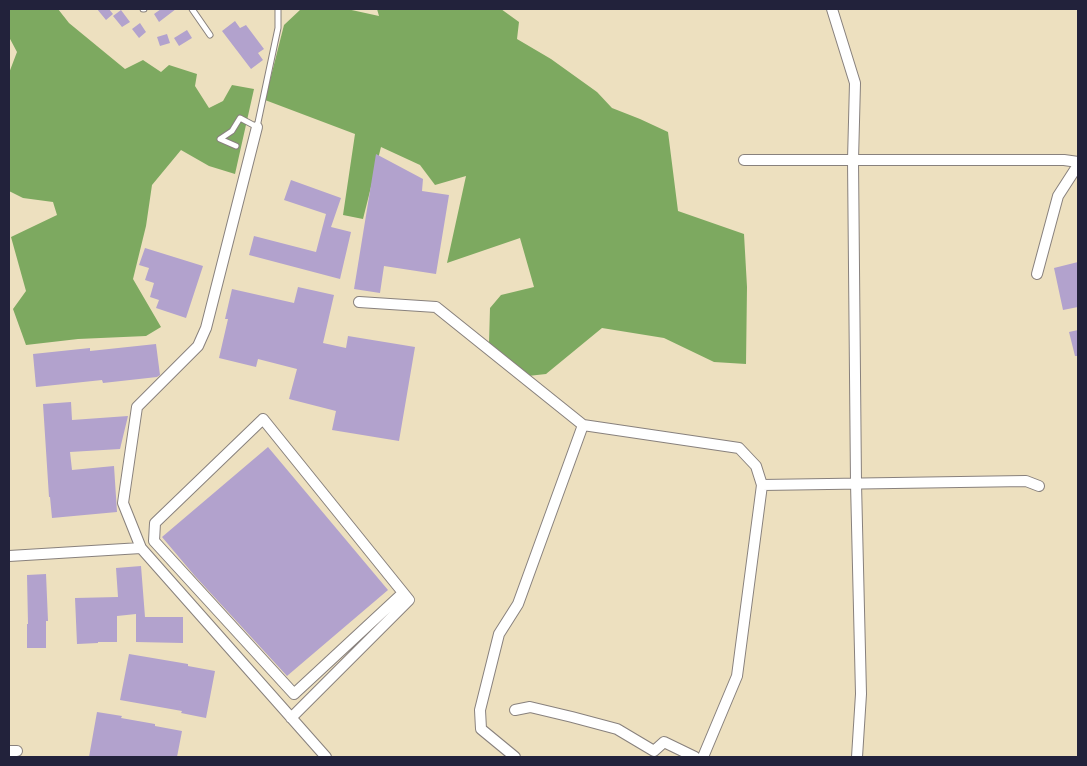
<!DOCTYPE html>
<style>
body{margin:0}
#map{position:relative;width:1087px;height:766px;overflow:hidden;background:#ede0bf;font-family:"IM FELL Double Pica",serif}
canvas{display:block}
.frame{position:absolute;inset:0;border:10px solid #22223b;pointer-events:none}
</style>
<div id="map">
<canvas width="1087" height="766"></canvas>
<div class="frame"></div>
</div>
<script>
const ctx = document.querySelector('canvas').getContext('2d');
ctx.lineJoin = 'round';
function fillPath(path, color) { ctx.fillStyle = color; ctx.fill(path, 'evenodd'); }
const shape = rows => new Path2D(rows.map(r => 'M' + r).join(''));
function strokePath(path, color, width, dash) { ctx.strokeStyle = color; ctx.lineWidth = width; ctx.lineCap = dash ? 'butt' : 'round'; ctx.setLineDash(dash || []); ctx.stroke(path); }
const forest = shape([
 [9,9,58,9,69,23,125,69,143,60,161,72,169,65,197,74,195,86,209,108,223,101,232,85,254,89,235,174,209,166,181,150,152,185,146,226,133,279,161,327,146,336,78,339,26,345,13,309,26,291,11,237,57,215,53,202,23,198,9,191,9,73,17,52,9,37],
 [301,9,347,9,379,16,377,9,501,9,519,22,517,39,551,59,597,92,612,108,640,119,668,132,678,211,744,234,747,287,746,364,714,362,664,338,602,328,546,374,528,376,489,343,490,308,501,295,534,287,520,238,447,263,466,176,435,185,420,165,381,147,363,219,343,215,355,134,265,100,284,25]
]);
const building = shape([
 [97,9,109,9,113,14,106,20],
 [161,9,176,9,159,22,154,14],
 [121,10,130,22,122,27,113,16],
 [235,21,240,28,246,25,264,49,258,53,263,60,251,69,222,31],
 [140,23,146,32,139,38,132,29],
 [187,30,192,38,179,46,174,38],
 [167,34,170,43,160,46,157,37],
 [376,154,423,179,422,191,449,195,436,274,384,266,380,293,354,289],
 [291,180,341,198,331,227,351,232,340,279,249,255,254,236,316,252,326,214,284,200],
 [145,248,203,266,186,318,156,308,159,300,150,297,154,283,145,280,149,268,139,265],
 [1078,262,1078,307,1063,310,1054,268],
 [298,287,334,295,323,343,346,348,348,336,415,347,399,441,332,430,336,411,289,399,297,369,258,359,256,367,219,358,228,319,225,319,232,289,294,303],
 [1078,330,1078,356,1075,356,1069,332],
 [156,344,160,375,157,377,103,383,102,380,36,387,33,354,90,348,90,351],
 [71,402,72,420,128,416,120,449,70,452,72,470,114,466,117,512,52,518,50,497,49,497,43,404],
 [268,447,388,590,287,676,194,575,162,537],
 [141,566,145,617,183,617,183,643,136,642,136,614,117,616,117,642,98,642,98,643,77,644,75,598,118,597,116,568],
 [46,574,48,621,46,621,46,648,27,648,27,624,28,624,27,575],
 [129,654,188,664,188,666,215,671,206,718,181,713,182,711,120,700],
 [97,712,122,716,121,718,155,724,155,726,182,731,177,757,89,757]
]);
const lane = shape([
 [143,9,144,9],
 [192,9,210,35],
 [236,146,220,139,232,131,240,118,257,127,278,28,278,9]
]);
const street = shape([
 [832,9,855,83,853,160,856,483,861,694,857,757],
 [744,160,1064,160,1078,162],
 [1037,274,1058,196,1078,165],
 [359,302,436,307,583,425],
 [762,485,1026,481,1039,486],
 [141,548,123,503,137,407,198,346,206,328,257,127],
 [9,556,141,548,326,757],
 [515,710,530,707,572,717,617,729,654,751,664,742,695,757],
 [291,718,409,600,263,419,155,523,154,541,294,694,403,593],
 [9,751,17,751],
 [515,757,481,729,480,710,499,634,518,604,583,425,739,448,756,466,762,485,737,676,703,757]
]);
fillPath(forest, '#7da960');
fillPath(building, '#b2a2cd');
strokePath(lane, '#88817d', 7);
strokePath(street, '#88817d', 12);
strokePath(lane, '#fff', 5);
strokePath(street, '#fff', 10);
</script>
